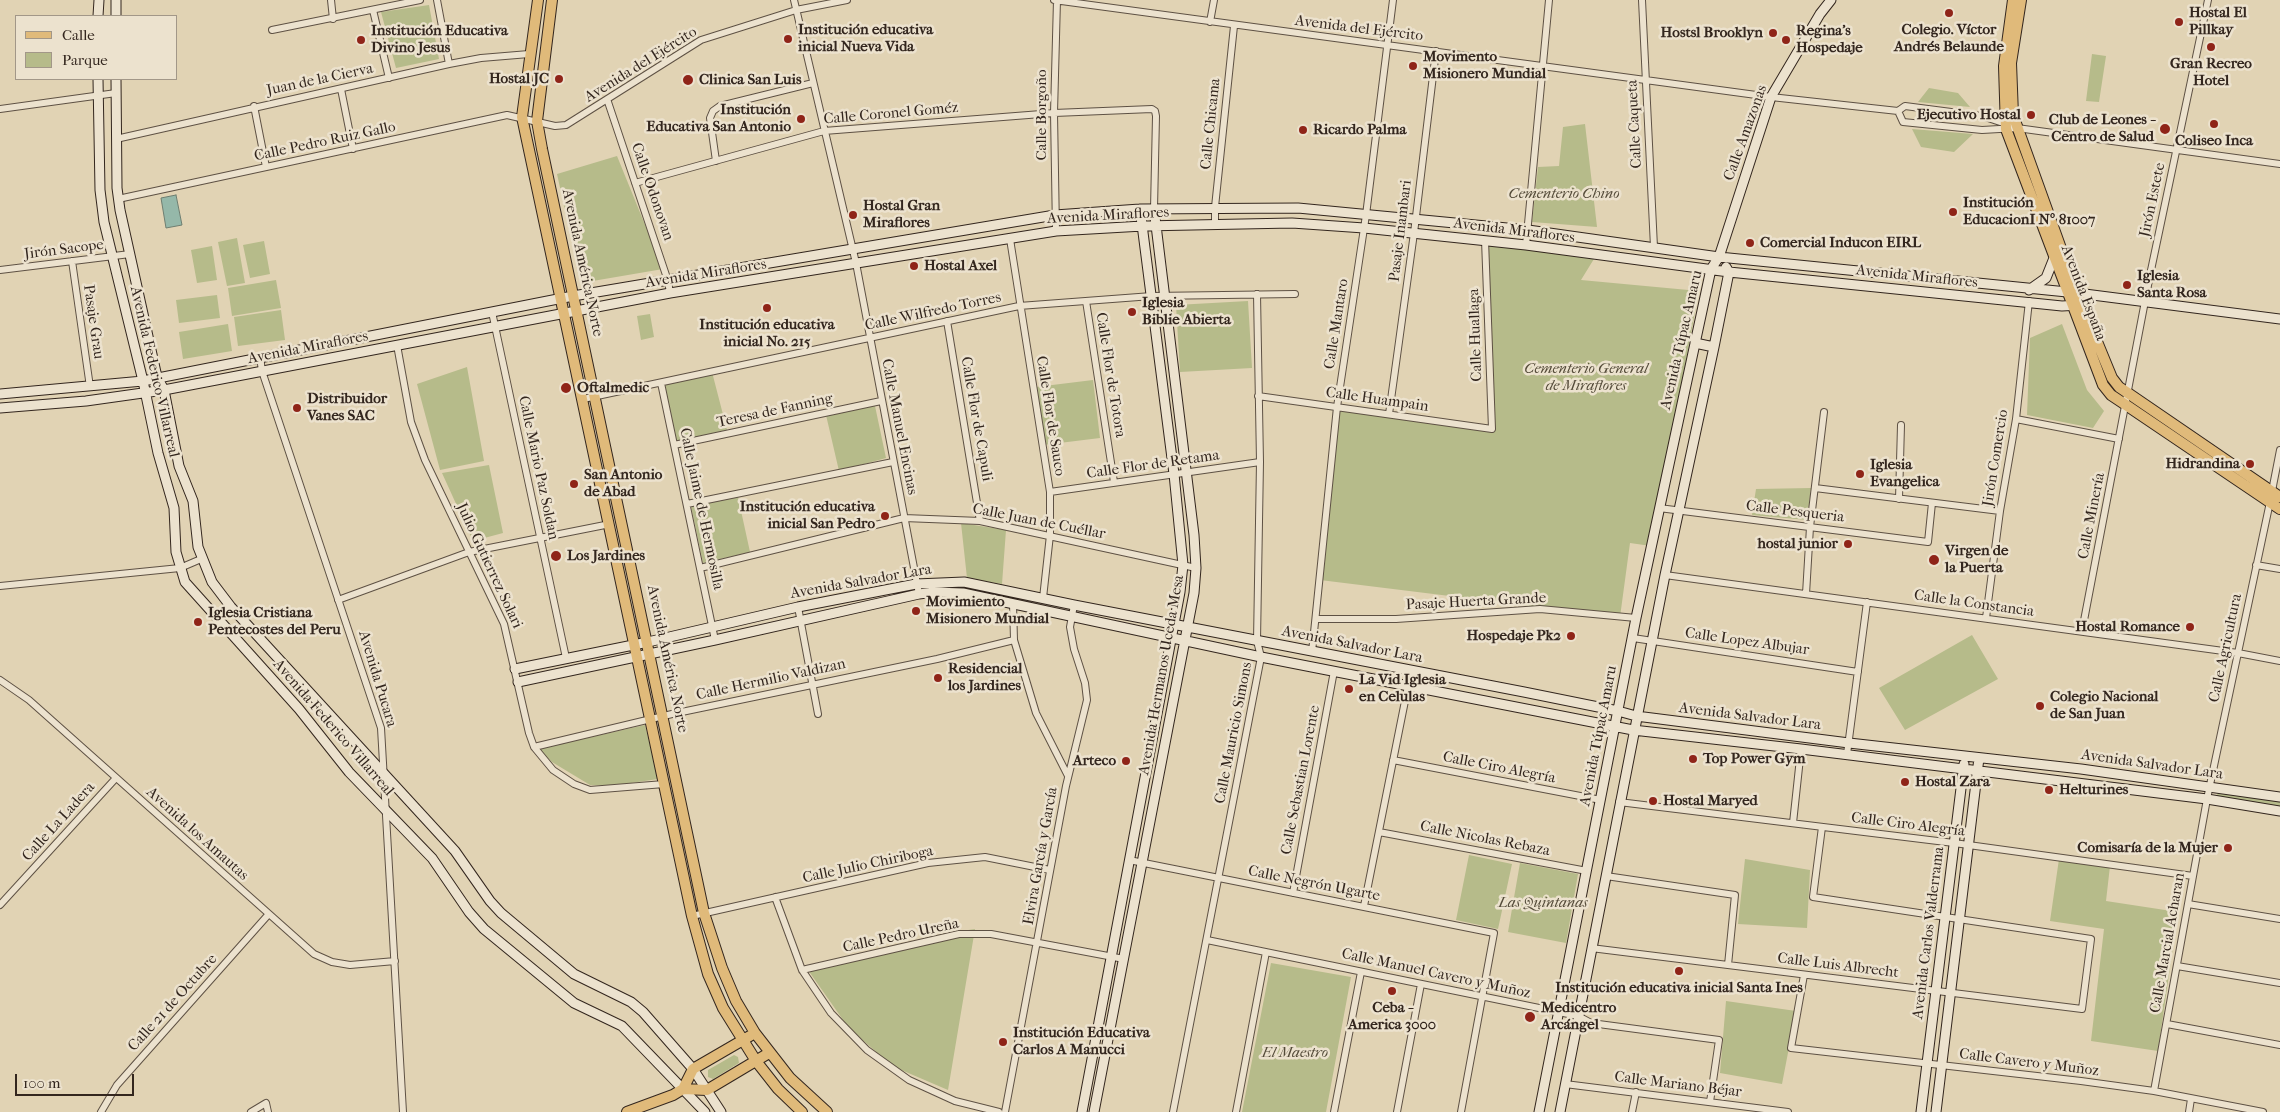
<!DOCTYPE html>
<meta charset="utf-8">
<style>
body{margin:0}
#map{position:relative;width:2280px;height:1112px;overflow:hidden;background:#e1d3b4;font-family:"IM FELL French Canon",serif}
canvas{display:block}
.legend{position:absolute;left:15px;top:15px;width:162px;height:65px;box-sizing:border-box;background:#ece2ce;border:1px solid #a29788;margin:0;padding:6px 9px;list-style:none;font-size:15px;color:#33261e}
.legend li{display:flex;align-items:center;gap:10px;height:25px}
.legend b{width:25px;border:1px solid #a29788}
.scale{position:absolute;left:15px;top:1074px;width:119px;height:22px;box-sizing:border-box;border:2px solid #33261e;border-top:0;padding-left:6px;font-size:15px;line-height:18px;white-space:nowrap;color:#33261e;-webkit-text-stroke:4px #ece2ce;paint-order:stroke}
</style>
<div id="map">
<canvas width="2280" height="1112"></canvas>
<ul class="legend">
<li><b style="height:6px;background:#e0ba7a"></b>Calle</li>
<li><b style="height:14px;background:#b6bb8a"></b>Parque</li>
</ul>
<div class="scale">100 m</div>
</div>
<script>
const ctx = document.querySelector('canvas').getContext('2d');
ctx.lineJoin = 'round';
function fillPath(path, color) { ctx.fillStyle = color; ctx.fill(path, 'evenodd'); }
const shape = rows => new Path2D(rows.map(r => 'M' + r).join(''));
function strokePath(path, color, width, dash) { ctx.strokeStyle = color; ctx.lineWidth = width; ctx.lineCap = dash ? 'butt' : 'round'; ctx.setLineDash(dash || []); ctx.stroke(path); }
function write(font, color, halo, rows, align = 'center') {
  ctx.font = font + ' "IM FELL French Canon",serif'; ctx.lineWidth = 5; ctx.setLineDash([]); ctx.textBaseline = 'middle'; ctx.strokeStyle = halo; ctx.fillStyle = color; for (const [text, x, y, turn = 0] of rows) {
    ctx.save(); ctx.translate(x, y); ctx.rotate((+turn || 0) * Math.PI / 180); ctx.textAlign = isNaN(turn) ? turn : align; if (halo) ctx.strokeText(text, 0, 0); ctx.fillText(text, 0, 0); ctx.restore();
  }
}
const green = shape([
 [429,5,439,59,396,68,381,12],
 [2092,54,2106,56,2099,102,2086,101],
 [1929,88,1958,93,1970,107,1918,102],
 [1585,124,1597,227,1532,222,1538,167,1559,166,1563,127],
 [1912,129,1973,134,1954,152,1921,147],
 [617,156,663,269,581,283,557,174],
 [237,238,245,283,227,286,218,242],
 [1485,240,1597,254,1581,280,1699,291,1651,546,1630,543,1620,617,1320,580,1337,407,1492,429],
 [264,241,270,274,250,278,243,245],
 [212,246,217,280,197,283,191,250],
 [276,280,281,308,232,316,228,288],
 [217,295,220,318,179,323,176,300],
 [1248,301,1252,368,1180,372,1176,305],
 [281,310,285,340,238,346,234,317],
 [650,314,654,337,641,340,637,316],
 [228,324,232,351,183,359,179,332],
 [2062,324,2087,390,2104,411,2093,428,2027,415,2030,338],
 [467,367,484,461,440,470,417,384],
 [712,372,727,430,676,442,664,381],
 [1093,380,1100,438,1043,445,1036,387],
 [875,406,886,458,839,471,826,415],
 [489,465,503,533,473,541,442,473],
 [1811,488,1807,520,1752,515,1756,489],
 [738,497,750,552,703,563,691,506],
 [961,523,1006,530,1002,584,967,578],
 [1972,635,1998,679,1905,730,1879,688],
 [645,725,658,779,611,786,590,785,552,762,538,749],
 [2218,789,2280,799,2280,807,2217,797],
 [1469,855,1512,864,1498,929,1456,920],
 [1745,859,1810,870,1807,928,1738,924],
 [2059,859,2110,866,2106,901,2178,912,2158,1051,2091,1041,2104,929,2050,921],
 [1520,863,1578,874,1566,943,1508,932],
 [975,929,948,1090,892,1066,848,1027,808,970,948,933],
 [1271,963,1351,977,1326,1112,1242,1112],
 [1726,1001,1796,1011,1782,1084,1720,1073],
 [734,1055,738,1057,739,1063,713,1079,708,1077,708,1070]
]);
const water = shape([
 [176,195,182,225,166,228,161,198,176,195]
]);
const street = shape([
 [331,0,333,19],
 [437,0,449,64],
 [794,0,856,263,919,594],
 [1054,0,1771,97,1898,111,1905,106,1982,116,2009,125],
 [1642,0,1654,247],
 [373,10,389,78],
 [1210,22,1214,0],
 [272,30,420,0],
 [341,89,353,149],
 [607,99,668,281,670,293],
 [254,106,266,167],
 [0,109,116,93],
 [1898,111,1903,122,1982,130,2017,128,2280,164],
 [116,139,449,64,481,58,529,54],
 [716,161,710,118,713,111,720,106,813,83],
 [635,183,824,131,1054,113,1152,109,1155,111,1156,116,1154,209],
 [118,199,507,115,555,126,566,125,701,40,796,10,847,0],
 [1215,225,1215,207,1234,26],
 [1056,231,1054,113,1057,0],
 [1010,239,1050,492,1050,535,1043,598],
 [1526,245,1549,0],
 [72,261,90,387],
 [0,270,130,254],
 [1086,301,1114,482],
 [492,312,566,658],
 [947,321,980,521],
 [397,345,411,422,425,460,504,624,529,733,534,747,553,770,574,784,590,790,664,784],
 [260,357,262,371,381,728,403,1112],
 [661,383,715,640],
 [1258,396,1492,429,1485,240],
 [583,399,1019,306,1152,296,1295,294],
 [1389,414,1414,233,1436,51],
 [2016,419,2119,439],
 [674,445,881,401],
 [1815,488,2000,511],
 [2272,491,2280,450],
 [1050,492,1260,462],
 [1899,499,1901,425],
 [687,504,893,462],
 [1659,508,1928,542,1932,503],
 [2256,565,2280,569],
 [700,568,904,518,980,521,1196,568],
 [1665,575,2238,653,2280,661],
 [0,586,180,568,201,559],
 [1806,594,1810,527,1824,412],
 [338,600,469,552,610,524],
 [1013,604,1014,640,1036,713,1068,776],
 [798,607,818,714],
 [1986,618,2000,511,2016,419,2029,301],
 [1316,619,1396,619,1540,609,1636,618],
 [2082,631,2150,275,2208,0],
 [1633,638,1858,672],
 [1312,652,1337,407,1366,215,1393,0],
 [0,680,29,700,314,954,332,962,350,965,395,961],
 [534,747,672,714,937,659,1014,640],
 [1847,754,1867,602],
 [1393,760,1601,800],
 [1619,802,1954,843,2193,876],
 [1793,823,1801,749],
 [1379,832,1587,871],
 [1129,860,1494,933,1461,1112],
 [1606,876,1735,895,1728,965],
 [1293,893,1334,671],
 [775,897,802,970,831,1013,867,1050,909,1080,955,1101,999,1112],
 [2188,904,2280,919],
 [0,905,116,778],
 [1364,906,1411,671],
 [692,916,928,863,985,857,1050,870],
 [1207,940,1578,1016,1591,1023,1719,1040,1710,1102],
 [1591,948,2082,1009,2091,939,1813,897,1822,827],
 [2177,966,2280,983],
 [802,970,959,934,991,934,1124,959],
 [1804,975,1791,1048,2081,1081,2154,1091,2263,1112],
 [2167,1024,2280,1045],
 [1565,1084,1788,1112],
 [2154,1091,2207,799,2270,502],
 [101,1112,117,1085,268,915],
 [251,1112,266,1103,268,1112],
 [1005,1112,1066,786,1087,700,1085,683,1074,649,1070,627,1074,605],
 [1173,1112,1261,657,1257,641,1260,462,1257,294],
 [1236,1112,1266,952],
 [1334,1112,1361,972],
 [1397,1112,1421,984],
 [1632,1112,1636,1092],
 [2189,1112,2191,1099]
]);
const secondary = shape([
 [98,16,99,0],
 [116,16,116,0],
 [98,79,100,190,104,222,143,381,158,453,174,508,176,552,185,582,299,709,349,772,432,858,469,912,484,929,574,1003,622,1026,705,1112],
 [116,79,117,188,120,210,157,377,164,390,179,466,193,501,198,547,212,582,231,607,455,851,490,901,501,913,574,974,631,1002,643,1012,693,1069,721,1112],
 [2029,290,2046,278,2054,258],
 [1695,343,1714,347],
 [0,394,143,381,573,296,1055,215,1140,209,1298,208,1528,230,1719,257,2077,293,2280,319],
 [0,408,86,401,164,390,670,293,1056,231,1143,226,1292,223,1364,228,1526,245,1729,272,2062,306,2080,305],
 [515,669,648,642,798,607,916,584,964,582,1074,605,1524,692,1618,711,1636,716,1849,743,2081,769,2280,797],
 [518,682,715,640,919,594,934,592,963,593,1261,657,1633,730,1801,749,2207,799,2280,811],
 [1082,1112,1180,592,1183,565,1174,474,1140,209],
 [1094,1112,1194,593,1196,568,1194,535,1154,209],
 [1539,1112,1636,618,1711,269,1719,257,1771,97,1820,14,1831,0],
 [1560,1112,1665,575,1714,347,1729,272,1726,267],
 [1921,1112,1964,764],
 [1936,1112,1979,758]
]);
const primary = shape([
 [538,0,522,117,692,916,708,974,723,1008,756,1061,778,1089,802,1112],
 [552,0,537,121,542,149,704,913,722,968,736,1001,755,1033,790,1078,827,1112],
 [2013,0,2004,66,2006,129,2103,385,2111,395,2126,405,2280,509],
 [2021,0,2011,63,2013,115,2077,293,2112,378,2119,387,2280,497],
 [683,1089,707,1090,769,1053],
 [627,1112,673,1095,683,1089,693,1069,755,1033]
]);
const markers = [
 [1949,13,5,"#8f2418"],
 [2179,22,5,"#8f2418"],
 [1773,33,5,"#8f2418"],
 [788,39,5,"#8f2418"],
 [361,40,5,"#8f2418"],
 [1786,40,5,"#8f2418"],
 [2211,47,5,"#8f2418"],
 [1413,66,5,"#8f2418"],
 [559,79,5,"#8f2418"],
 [688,80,6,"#8f2418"],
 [2031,115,5,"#8f2418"],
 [801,119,5,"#8f2418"],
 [2214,124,5,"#8f2418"],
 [2165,129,6,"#8f2418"],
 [1303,130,5,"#8f2418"],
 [1953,212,5,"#8f2418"],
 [853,215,5,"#8f2418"],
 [1750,243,5,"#8f2418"],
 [914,266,5,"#8f2418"],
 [2127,285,5,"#8f2418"],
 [767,308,5,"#8f2418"],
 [1132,312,5,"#8f2418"],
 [566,388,6,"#8f2418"],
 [297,408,5,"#8f2418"],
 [2250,464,5,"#8f2418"],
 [1860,474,5,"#8f2418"],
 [574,484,5,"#8f2418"],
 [885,516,5,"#8f2418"],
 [1848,544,5,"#8f2418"],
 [556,556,6,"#8f2418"],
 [1934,560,6,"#8f2418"],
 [916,611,5,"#8f2418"],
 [198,622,5,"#8f2418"],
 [2190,627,5,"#8f2418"],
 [1571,636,5,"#8f2418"],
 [938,678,5,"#8f2418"],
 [1349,689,5,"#8f2418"],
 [2040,706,5,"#8f2418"],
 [1693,759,5,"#8f2418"],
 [1126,761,5,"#8f2418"],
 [1905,782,5,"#8f2418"],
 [2049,790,5,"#8f2418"],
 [1653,801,5,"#8f2418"],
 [2228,848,5,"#8f2418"],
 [1679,971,5,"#8f2418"],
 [1392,991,5,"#8f2418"],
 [1530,1017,6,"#8f2418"],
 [1003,1042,5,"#8f2418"]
];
const poiNames = [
 ["Hostal El",2189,13],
 ["Pillkay",2189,30],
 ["Institución educativa",798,30],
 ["inicial Nueva Vida",798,47],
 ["Colegio. Víctor",1949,30,"center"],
 ["Andrés Belaunde",1949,47,"center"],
 ["Institución Educativa",371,31],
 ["Divino Jesus",371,48],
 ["Regina's",1796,31],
 ["Hospedaje",1796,48],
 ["Hostsl Brooklyn",1763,33,"right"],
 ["Movimento",1423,57],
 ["Misionero Mundial",1423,74],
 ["Gran Recreo",2211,64,"center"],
 ["Hotel",2211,81,"center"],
 ["Hostal JC",549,79,"right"],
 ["Clinica San Luis",699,80],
 ["Institución",791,110,"right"],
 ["Educativa San Antonio",791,127,"right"],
 ["Ejecutivo Hostal",2021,115,"right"],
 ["Club de Leones -",2154,120,"right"],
 ["Centro de Salud",2154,137,"right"],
 ["Ricardo Palma",1313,130],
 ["Coliseo Inca",2214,141,"center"],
 ["Institución",1963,203],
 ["EducacionI Nº 81007",1963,220],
 ["Hostal Gran",863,206],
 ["Miraflores",863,223],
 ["Comercial Inducon EIRL",1760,243],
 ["Hostal Axel",924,266],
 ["Iglesia",2137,276],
 ["Santa Rosa",2137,293],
 ["Iglesia",1142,303],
 ["Biblie Abierta",1142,320],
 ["Institución educativa",767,325,"center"],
 ["inicial No. 215",767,342,"center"],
 ["Oftalmedic",577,388],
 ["Distribuidor",307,399],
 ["Vanes SAC",307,416],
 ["Hidrandina",2240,464,"right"],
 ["Iglesia",1870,465],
 ["Evangelica",1870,482],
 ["San Antonio",584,475],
 ["de Abad",584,492],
 ["Institución educativa",875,507,"right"],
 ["inicial San Pedro",875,524,"right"],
 ["hostal junior",1838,544,"right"],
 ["Virgen de",1945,551],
 ["la Puerta",1945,568],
 ["Los Jardines",567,556],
 ["Movimiento",926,602],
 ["Misionero Mundial",926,619],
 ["Iglesia Cristiana",208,613],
 ["Pentecostes del Peru",208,630],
 ["Hostal Romance",2180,627,"right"],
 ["Hospedaje Pk2",1561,636,"right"],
 ["Residencial",948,669],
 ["los Jardines",948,686],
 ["La Vid Iglesia",1359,680],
 ["en Celulas",1359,697],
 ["Colegio Nacional",2050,697],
 ["de San Juan",2050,714],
 ["Top Power Gym",1703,759],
 ["Arteco",1116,761,"right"],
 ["Hostal Zara",1915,782],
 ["Helturines",2059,790],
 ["Hostal Maryed",1663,801],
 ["Comisaría de la Mujer",2218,848,"right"],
 ["Institución educativa inicial Santa Ines",1679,988,"center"],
 ["Ceba -",1392,1008,"center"],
 ["America 3000",1392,1025,"center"],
 ["Medicentro",1541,1008],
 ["Arcángel",1541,1025],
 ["Institución Educativa",1013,1033],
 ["Carlos A Manucci",1013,1050]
];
const streetNames = [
 ["Avenida del Ejército",1359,29,7],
 ["Avenida del Ejército",641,65,-32],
 ["Juan de la Cierva",320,80,-12],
 ["Calle Coronel Goméz",891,114,-5],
 ["Calle Borgoño",1042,115,-90],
 ["Calle Chicama",1211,124,-84],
 ["Calle Caqueta",1635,124,-93],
 ["Calle Amazonas",1746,133,-70],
 ["Calle Pedro Ruiz Gallo",325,142,-12],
 ["Calle Odonovan",652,192,71],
 ["Jirón Estete",2153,200,-78],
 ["Avenida Miraflores",1108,216,-3],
 ["Pasaje Inambari",1401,231,-83],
 ["Avenida Miraflores",1514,231,7],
 ["Jirón Sacope",64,250,-7],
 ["Avenida América Norte",582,263,78],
 ["Avenida Miraflores",706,274,-9],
 ["Avenida Miraflores",1917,277,6],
 ["Avenida España",2083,293,69],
 ["Calle Wilfredo Torres",933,312,-12],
 ["Pasaje Grau",93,322,82],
 ["Calle Mantaro",1337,324,-81],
 ["Calle Huallaga",1476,335,-92],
 ["Avenida Túpac Amaru",1682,340,-77],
 ["Avenida Miraflores",308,348,-11],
 ["Avenida Federico Villarreal",154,372,77],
 ["Calle Flor de Totora",1110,375,81],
 ["Calle Huampain",1377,400,8],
 ["Teresa de Fanning",775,411,-12],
 ["Calle Flor de Sauco",1050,416,81],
 ["Calle Flor de Capuli",976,419,80],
 ["Calle Manuel Encinas",899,427,79],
 ["Jirón Comercio",1996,458,-81],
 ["Calle Flor de Retama",1153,465,-8],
 ["Calle Mario Paz Soldan",538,468,78],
 ["Calle Jaime de Hermosilla",701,509,78],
 ["Calle Pesqueria",1795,512,7],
 ["Calle Minería",2092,516,-79],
 ["Calle Juan de Cuéllar",1039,522,11],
 ["Julio Gutierrez Solari",489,566,65],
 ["Avenida Salvador Lara",861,582,-10],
 ["Pasaje Huerta Grande",1476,602,-3],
 ["Calle la Constancia",1974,604,8],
 ["Calle Lopez Albujar",1747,642,8],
 ["Avenida Salvador Lara",1352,645,11],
 ["Calle Agricultura",2226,648,-78],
 ["Avenida América Norte",667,659,78],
 ["Avenida Hermanos Uceda Mesa",1162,675,-80],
 ["Avenida Pucara",377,679,73],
 ["Calle Hermilio Valdizan",771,680,-12],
 ["Avenida Salvador Lara",1750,717,7],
 ["Avenida Federico Villarreal",333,728,49],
 ["Calle Mauricio Simons",1234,733,-79],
 ["Avenida Túpac Amaru",1599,736,-79],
 ["Avenida Salvador Lara",2152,765,8],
 ["Calle Ciro Alegría",1499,768,11],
 ["Calle Sebastian Lorente",1301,780,-79],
 ["Calle La Ladera",59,822,-48],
 ["Calle Ciro Alegría",1908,825,7],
 ["Avenida los Amautas",197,834,42],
 ["Calle Nicolas Rebaza",1485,839,11],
 ["Elvira García y García",1041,856,-80],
 ["Calle Julio Chiriboga",868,865,-12],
 ["Calle Negrón Ugarte",1314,884,11],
 ["Avenida Carlos Valderrama",1929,933,-83],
 ["Calle Pedro Ureña",901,936,-12],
 ["Calle Marcial Acharan",2168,943,-80],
 ["Calle Luis Albrecht",1838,966,7],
 ["Calle Manuel Cavero y Muñoz",1436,974,12],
 ["Calle 21 de Octubre",173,1003,-48],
 ["Calle Cavero y Muñoz",2029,1063,7],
 ["Calle Mariano Béjar",1678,1085,7]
];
const parkNames = [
 ["Cementerio Chino",1564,194],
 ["Cementerio General",1586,369],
 ["de Miraflores",1586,386],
 ["Las Quintanas",1543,903],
 ["El Maestro",1295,1053]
];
fillPath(green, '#b6bb8a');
fillPath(water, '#95b8a9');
strokePath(water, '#6e7e71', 1);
strokePath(street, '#5e5144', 8);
strokePath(secondary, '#33261e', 11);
strokePath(primary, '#33261e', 12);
strokePath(street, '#ece2ce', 6);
strokePath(secondary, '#ece2ce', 9);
strokePath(primary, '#e0ba7a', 10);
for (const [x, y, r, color] of markers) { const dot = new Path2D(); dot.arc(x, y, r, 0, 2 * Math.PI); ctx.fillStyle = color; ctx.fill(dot); strokePath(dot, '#ece2ce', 2); }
write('bold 15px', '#33261e', '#ece2ce', poiNames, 'left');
write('15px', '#33261e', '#ece2ce', streetNames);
write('italic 15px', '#544b39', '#ece2ce', parkNames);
</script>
